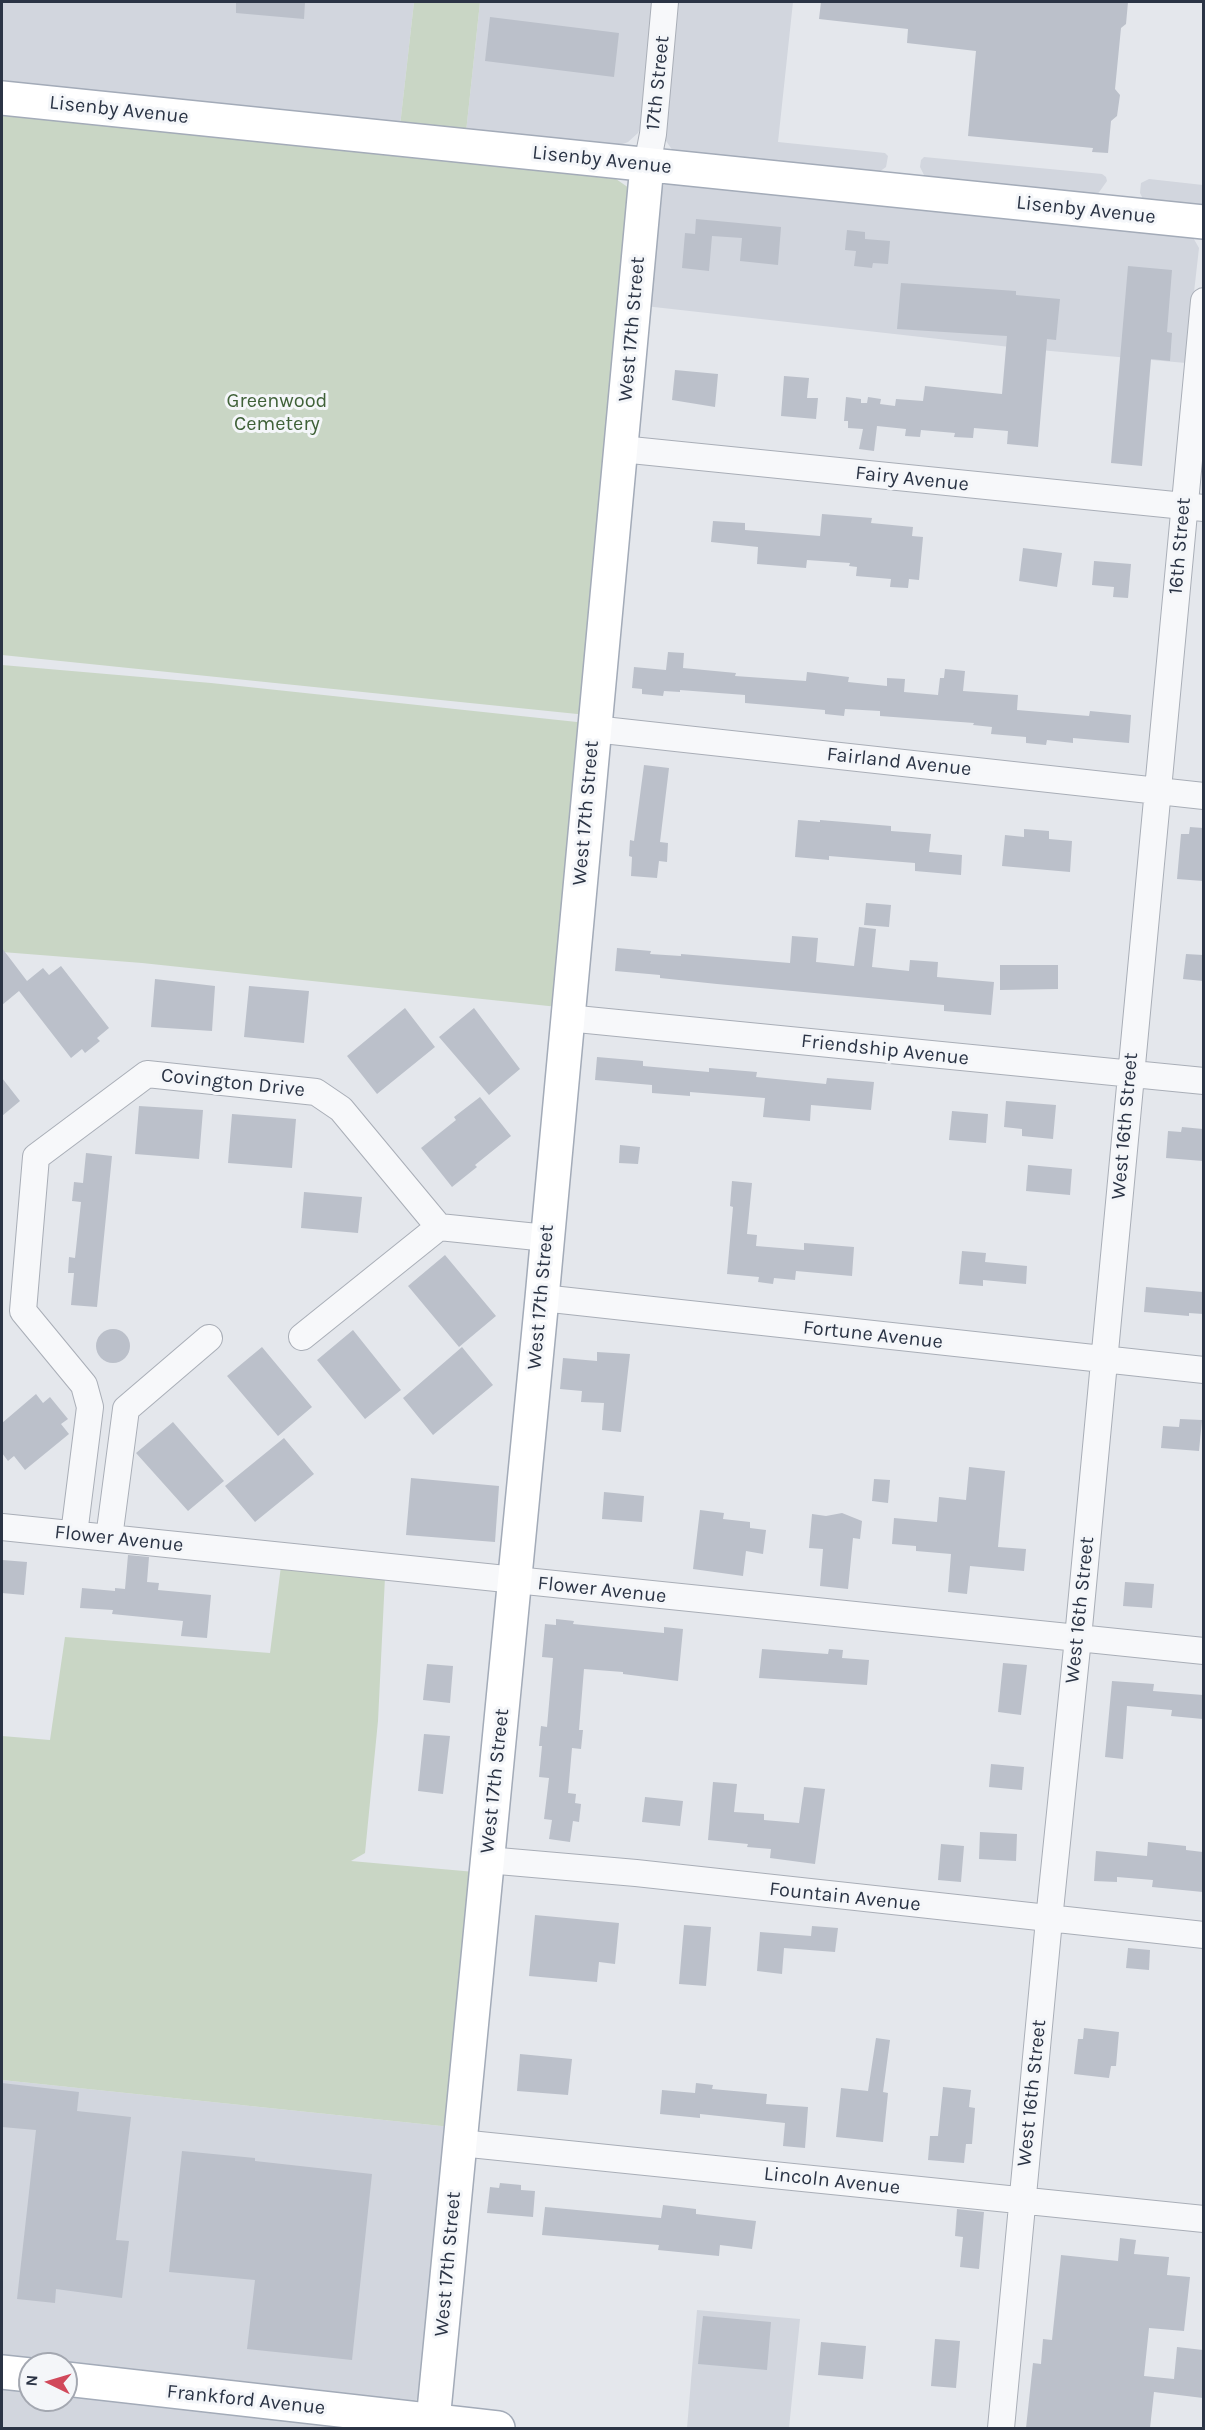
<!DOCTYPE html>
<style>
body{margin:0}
#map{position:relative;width:1205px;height:2430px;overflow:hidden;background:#e4e7ec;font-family:Karla,sans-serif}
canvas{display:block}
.frame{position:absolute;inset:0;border:3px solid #2b3445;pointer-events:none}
.north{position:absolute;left:18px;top:2352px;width:60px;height:60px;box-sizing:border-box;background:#f4f6f9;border:2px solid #a4a8b1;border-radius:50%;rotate:275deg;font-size:16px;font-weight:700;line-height:24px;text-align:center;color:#2b3445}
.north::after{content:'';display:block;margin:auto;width:21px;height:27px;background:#d1495b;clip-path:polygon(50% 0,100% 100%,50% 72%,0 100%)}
</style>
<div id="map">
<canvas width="1205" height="2430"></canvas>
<div class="frame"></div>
<div class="north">N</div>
</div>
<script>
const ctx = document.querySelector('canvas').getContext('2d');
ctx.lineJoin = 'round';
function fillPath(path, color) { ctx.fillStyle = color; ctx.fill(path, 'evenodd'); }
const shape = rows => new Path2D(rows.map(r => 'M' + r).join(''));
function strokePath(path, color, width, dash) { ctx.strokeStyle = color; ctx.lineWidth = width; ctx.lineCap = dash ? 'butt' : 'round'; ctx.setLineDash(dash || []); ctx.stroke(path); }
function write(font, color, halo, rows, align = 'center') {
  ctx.font = font + ' Karla,sans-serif'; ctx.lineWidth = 6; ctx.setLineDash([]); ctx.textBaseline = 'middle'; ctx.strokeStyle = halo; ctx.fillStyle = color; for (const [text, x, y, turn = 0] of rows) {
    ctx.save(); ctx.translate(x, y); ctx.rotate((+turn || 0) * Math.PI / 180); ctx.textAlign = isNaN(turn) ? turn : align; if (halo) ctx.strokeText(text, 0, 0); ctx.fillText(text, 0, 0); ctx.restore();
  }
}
const built = shape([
 [2,2,414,2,400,126,2,84],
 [480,2,656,2,641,125,638,133,628,142,618,146,466,132],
 [675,2,793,2,778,142,885,153,888,156,886,167,872,177,673,151,664,138],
 [924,157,1102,174,1106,177,1107,181,1097,195,926,179,920,167,921,160],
 [1149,179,1203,185,1203,210,1143,199,1140,193,1141,183],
 [669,182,1191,234,1199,248,1186,363,1028,349,645,306,661,187],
 [2,2080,451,2127,420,2398,412,2402,2,2358],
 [697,2310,800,2319,789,2428,687,2428],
 [2,2386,30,2390,30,2400,66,2400,66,2394,383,2428,2,2428]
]);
const green = shape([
 [414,2,480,2,466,132,400,126],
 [2,113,616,179,629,188,587,715,2,655],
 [2,665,211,683,577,722,584,717,558,1007,142,963,2,952],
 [281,1566,385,1577,378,1721,365,1853,351,1861,475,1872,451,2127,2,2080,2,1736,50,1740,65,1637,270,1653]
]);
const building = shape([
 [236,2,305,2,304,19,236,13],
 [821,2,1128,2,1126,24,1121,28,1115,89,1120,95,1117,116,1111,121,1108,153,1092,152,1093,148,968,136,976,51,907,43,908,29,819,19],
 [490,17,619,33,614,77,485,61],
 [696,219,781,227,778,265,740,261,742,238,712,236,709,271,682,268,685,233,695,234],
 [847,230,865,232,865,239,890,241,888,264,873,263,872,268,854,266,856,251,845,250],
 [1128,266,1172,270,1167,332,1172,333,1170,361,1151,359,1142,466,1111,463],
 [901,283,1016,291,1016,295,1060,299,1056,340,1047,339,1038,447,1007,444,1008,431,974,428,973,438,954,437,955,433,921,430,920,437,905,436,906,429,877,426,874,451,859,449,863,429,848,428,848,421,844,421,846,397,861,399,861,403,867,403,868,397,881,399,880,404,895,406,896,399,923,401,925,386,1002,394,1007,336,897,329],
 [675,370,718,374,715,407,672,400],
 [784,376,809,378,807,398,818,398,816,419,781,416],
 [822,514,872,518,871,523,913,527,912,536,923,537,919,580,909,579,908,588,890,587,891,579,856,576,857,567,849,566,850,563,807,560,806,568,757,564,758,547,711,542,713,521,745,523,745,530,820,536],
 [1023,548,1062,553,1057,587,1019,581],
 [1094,561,1131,564,1128,598,1113,597,1114,587,1092,585],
 [668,652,684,653,683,668,736,673,735,676,806,681,807,672,849,677,848,682,887,686,887,678,905,679,904,692,938,695,940,678,944,678,945,669,965,671,963,691,1018,695,1017,710,1089,716,1090,711,1131,715,1129,743,1073,738,1073,743,1047,740,1046,745,1026,743,1026,737,991,734,992,727,973,725,974,723,880,716,880,711,845,709,844,716,825,714,825,710,745,703,745,695,680,690,680,692,664,691,663,696,642,694,642,689,632,688,634,667,666,670],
 [644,765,669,768,660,842,668,843,667,862,659,861,657,878,631,876,632,857,629,856,630,840,634,841],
 [798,820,820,822,820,820,891,826,891,831,931,834,929,852,962,855,961,875,915,871,915,863,829,856,829,860,795,857],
 [1190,827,1203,828,1203,881,1177,879,1181,834,1189,834],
 [1024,829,1049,831,1049,839,1072,841,1070,872,1002,866,1005,835,1024,837],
 [866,903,891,905,889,927,864,925],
 [859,927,876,929,872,967,909,971,910,960,938,962,937,977,994,982,991,1015,944,1011,944,1005,717,984,660,978,660,975,615,971,617,948,651,951,650,954,681,956,681,954,790,963,792,936,818,938,816,962,854,966],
 [2,948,27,981,43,968,49,975,61,966,109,1028,97,1038,100,1041,85,1053,82,1049,71,1058,19,991,2,1005],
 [1186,954,1203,955,1203,981,1183,979],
 [1000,965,1058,965,1058,989,1000,990],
 [155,979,215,986,212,1031,151,1027],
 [249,986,309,991,304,1043,244,1037],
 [405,1008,435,1047,377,1094,347,1056],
 [474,1008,520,1069,489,1095,439,1037],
 [597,1057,643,1061,643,1066,709,1072,709,1068,757,1072,756,1077,826,1084,827,1078,874,1082,871,1110,811,1105,810,1121,763,1117,765,1098,690,1092,690,1096,652,1093,652,1085,595,1080],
 [2,1078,20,1101,2,1116],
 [480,1097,511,1136,475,1165,477,1167,452,1187,421,1148,456,1120,454,1117],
 [1006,1101,1056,1105,1053,1139,1022,1136,1022,1129,1004,1127],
 [139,1106,203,1110,199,1159,135,1154],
 [952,1111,988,1114,986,1143,949,1140],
 [232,1114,296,1119,292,1168,228,1163],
 [1182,1127,1203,1129,1203,1161,1166,1158,1168,1131,1181,1132],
 [620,1145,640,1147,638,1164,619,1163],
 [86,1153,112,1156,97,1307,71,1305,74,1273,68,1273,69,1257,75,1258,81,1202,72,1201,74,1182,83,1183],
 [1028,1165,1072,1169,1070,1195,1026,1191],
 [732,1181,752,1183,747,1234,757,1235,756,1246,804,1250,804,1243,854,1247,852,1276,796,1271,795,1280,774,1278,773,1284,758,1282,759,1277,727,1274,733,1207,730,1206],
 [304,1192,362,1197,358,1233,301,1228],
 [962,1251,986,1253,985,1262,1027,1266,1026,1284,983,1280,983,1286,959,1284],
 [445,1255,496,1316,459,1347,408,1286],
 [1146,1287,1203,1292,1203,1314,1189,1313,1189,1316,1144,1312],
 '96 1346a17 17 0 1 1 34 0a17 17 0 1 1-34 0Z',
 [353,1330,401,1390,365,1419,317,1360],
 [262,1347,312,1407,278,1436,227,1376],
 [462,1347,493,1385,433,1435,403,1398],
 [597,1352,630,1354,621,1432,602,1430,604,1403,581,1402,582,1391,560,1389,563,1358,597,1361],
 [36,1394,43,1403,50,1397,68,1419,61,1424,69,1434,25,1470,14,1456,8,1461,2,1453,2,1423],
 [1180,1419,1202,1420,1199,1451,1161,1448,1163,1426,1179,1427],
 [173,1422,224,1481,188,1511,136,1453],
 [284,1438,314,1474,255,1522,225,1486],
 [969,1467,1005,1471,998,1547,1026,1549,1024,1571,970,1566,967,1594,948,1592,951,1554,916,1551,916,1546,892,1544,894,1518,937,1522,939,1497,966,1500],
 [411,1478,499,1486,495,1542,406,1535],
 [874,1479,890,1480,888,1503,872,1501],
 [604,1492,644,1496,642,1522,602,1519],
 [700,1510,724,1513,723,1519,750,1522,750,1528,766,1530,763,1554,746,1551,743,1576,693,1569],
 [842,1513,862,1521,860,1539,853,1538,848,1589,820,1586,823,1549,809,1548,812,1514,826,1516],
 [128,1555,149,1557,147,1582,159,1583,158,1590,211,1595,207,1638,181,1636,183,1621,112,1614,113,1610,80,1608,82,1588,115,1591,115,1588,125,1589],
 [2,1560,27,1562,24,1595,2,1593],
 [1125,1582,1154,1584,1152,1608,1123,1606],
 [556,1619,574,1621,573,1624,664,1633,664,1627,683,1629,678,1681,623,1674,623,1672,584,1669,579,1730,583,1730,581,1749,572,1748,568,1793,576,1794,575,1803,581,1804,579,1822,573,1821,570,1842,549,1839,552,1820,544,1819,549,1778,539,1777,542,1746,539,1746,541,1726,547,1727,553,1658,542,1657,545,1624,556,1625],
 [762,1649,828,1654,829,1649,843,1650,842,1658,869,1660,867,1685,759,1678],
 [1003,1663,1027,1665,1021,1715,998,1712],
 [427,1664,453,1666,450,1703,423,1700],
 [1112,1681,1154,1684,1153,1691,1203,1695,1203,1719,1171,1716,1172,1710,1127,1706,1123,1759,1105,1757],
 [424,1734,450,1736,443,1794,418,1791],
 [991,1764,1024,1767,1022,1790,989,1787],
 [713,1782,737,1784,734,1812,764,1814,764,1820,799,1823,804,1787,825,1789,815,1864,770,1858,771,1849,747,1847,748,1844,708,1840],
 [645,1797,683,1801,680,1826,642,1822],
 [980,1832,1017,1834,1016,1861,979,1859],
 [1148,1842,1186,1846,1186,1850,1203,1852,1203,1892,1152,1887,1153,1880,1117,1877,1117,1882,1094,1881,1096,1851,1147,1856],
 [941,1844,964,1846,961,1882,938,1880],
 [535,1915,619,1923,615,1964,599,1962,597,1982,529,1976],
 [684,1925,711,1927,706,1986,679,1984],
 [812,1926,838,1928,835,1952,784,1948,782,1974,757,1971,760,1932,811,1936],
 [1128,1948,1150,1950,1149,1970,1126,1968],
 [1084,2028,1119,2032,1116,2066,1111,2066,1109,2078,1074,2074,1078,2039,1083,2039],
 [876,2038,890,2040,883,2092,888,2093,883,2142,836,2137,841,2088,868,2091],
 [520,2054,572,2059,568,2095,517,2091],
 [2,2083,79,2092,77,2111,131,2117,116,2240,129,2241,122,2298,56,2289,55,2303,17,2299,36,2130,2,2127],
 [696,2083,713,2085,712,2089,767,2094,766,2104,808,2107,805,2148,783,2146,785,2123,700,2114,700,2118,660,2114,662,2090,695,2093],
 [943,2087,971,2090,969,2107,975,2108,972,2144,966,2144,964,2163,928,2160,930,2136,938,2136],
 [182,2151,255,2158,255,2161,372,2174,352,2360,247,2349,255,2280,169,2272],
 [500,2183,521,2185,521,2190,535,2191,533,2217,487,2213,490,2187,499,2188],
 [663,2205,696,2209,696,2214,756,2221,752,2249,720,2245,719,2256,658,2250,659,2245,542,2235,545,2207,661,2218],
 [957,2209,984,2212,979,2269,960,2267,963,2237,955,2236],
 [1120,2238,1136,2240,1134,2254,1169,2257,1167,2275,1190,2277,1184,2331,1149,2328,1144,2376,1174,2379,1177,2347,1203,2350,1203,2398,1154,2392,1150,2428,1026,2428,1033,2363,1041,2364,1043,2339,1052,2340,1061,2255,1118,2261],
 [703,2316,771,2322,767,2370,698,2364],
 [935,2339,960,2341,956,2388,931,2386],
 [821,2342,866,2346,863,2379,818,2375]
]);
const minor = shape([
 [647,165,653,134,665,2],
 [621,449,1204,508],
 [594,729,1204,796],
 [567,1018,1204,1081],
 [542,1298,1204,1370],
 [302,1337,439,1227],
 [2,1527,1204,1651],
 [74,1534,90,1407,84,1385,23,1311,36,1157,147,1074,316,1092,341,1109,439,1227,547,1238],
 [109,1538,126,1409,209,1338],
 [487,1860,636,1873,1204,1935],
 [460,2143,1204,2219],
 [1001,2428,1049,1920,1078,1638,1204,301]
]);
const major = shape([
 [2,98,1204,222],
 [2,2372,30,2375],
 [66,2379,498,2428],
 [433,2421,542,1298,647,165]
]);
const streetNames = [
 ["17th Street",658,83,-84],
 ["Lisenby Avenue",119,110,6],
 ["Lisenby Avenue",602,160,6],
 ["Lisenby Avenue",1086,210,6],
 ["West 17th Street",632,329,-85],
 ["Fairy Avenue",912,479,6],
 ["16th Street",1180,546,-85],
 ["Fairland Avenue",899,762,6],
 ["West 17th Street",586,813,-85],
 ["Friendship Avenue",885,1050,6],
 ["Covington Drive",233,1083,6],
 ["West 16th Street",1125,1126,-85],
 ["West 17th Street",541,1297,-85],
 ["Fortune Avenue",873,1335,6],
 ["Flower Avenue",119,1539,6],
 ["Flower Avenue",602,1590,6],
 ["West 16th Street",1080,1610,-84],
 ["West 17th Street",495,1781,-84],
 ["Fountain Avenue",845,1897,6],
 ["West 16th Street",1032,2093,-84],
 ["Lincoln Avenue",832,2181,6],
 ["West 17th Street",448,2264,-85],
 ["Frankford Avenue",246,2400,6]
];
const parkNames = [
 ["Greenwood",277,401],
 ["Cemetery",277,424]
];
fillPath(built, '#d2d6de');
fillPath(green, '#c9d6c5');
fillPath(building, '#bbc0ca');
strokePath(minor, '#a9aeb7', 28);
strokePath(major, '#a3abb8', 36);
strokePath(minor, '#f7f8fa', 26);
strokePath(major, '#fff', 33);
write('20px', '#2b3445', '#f4f6f9', streetNames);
write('20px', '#3f6138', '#f4f6f9', parkNames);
</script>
